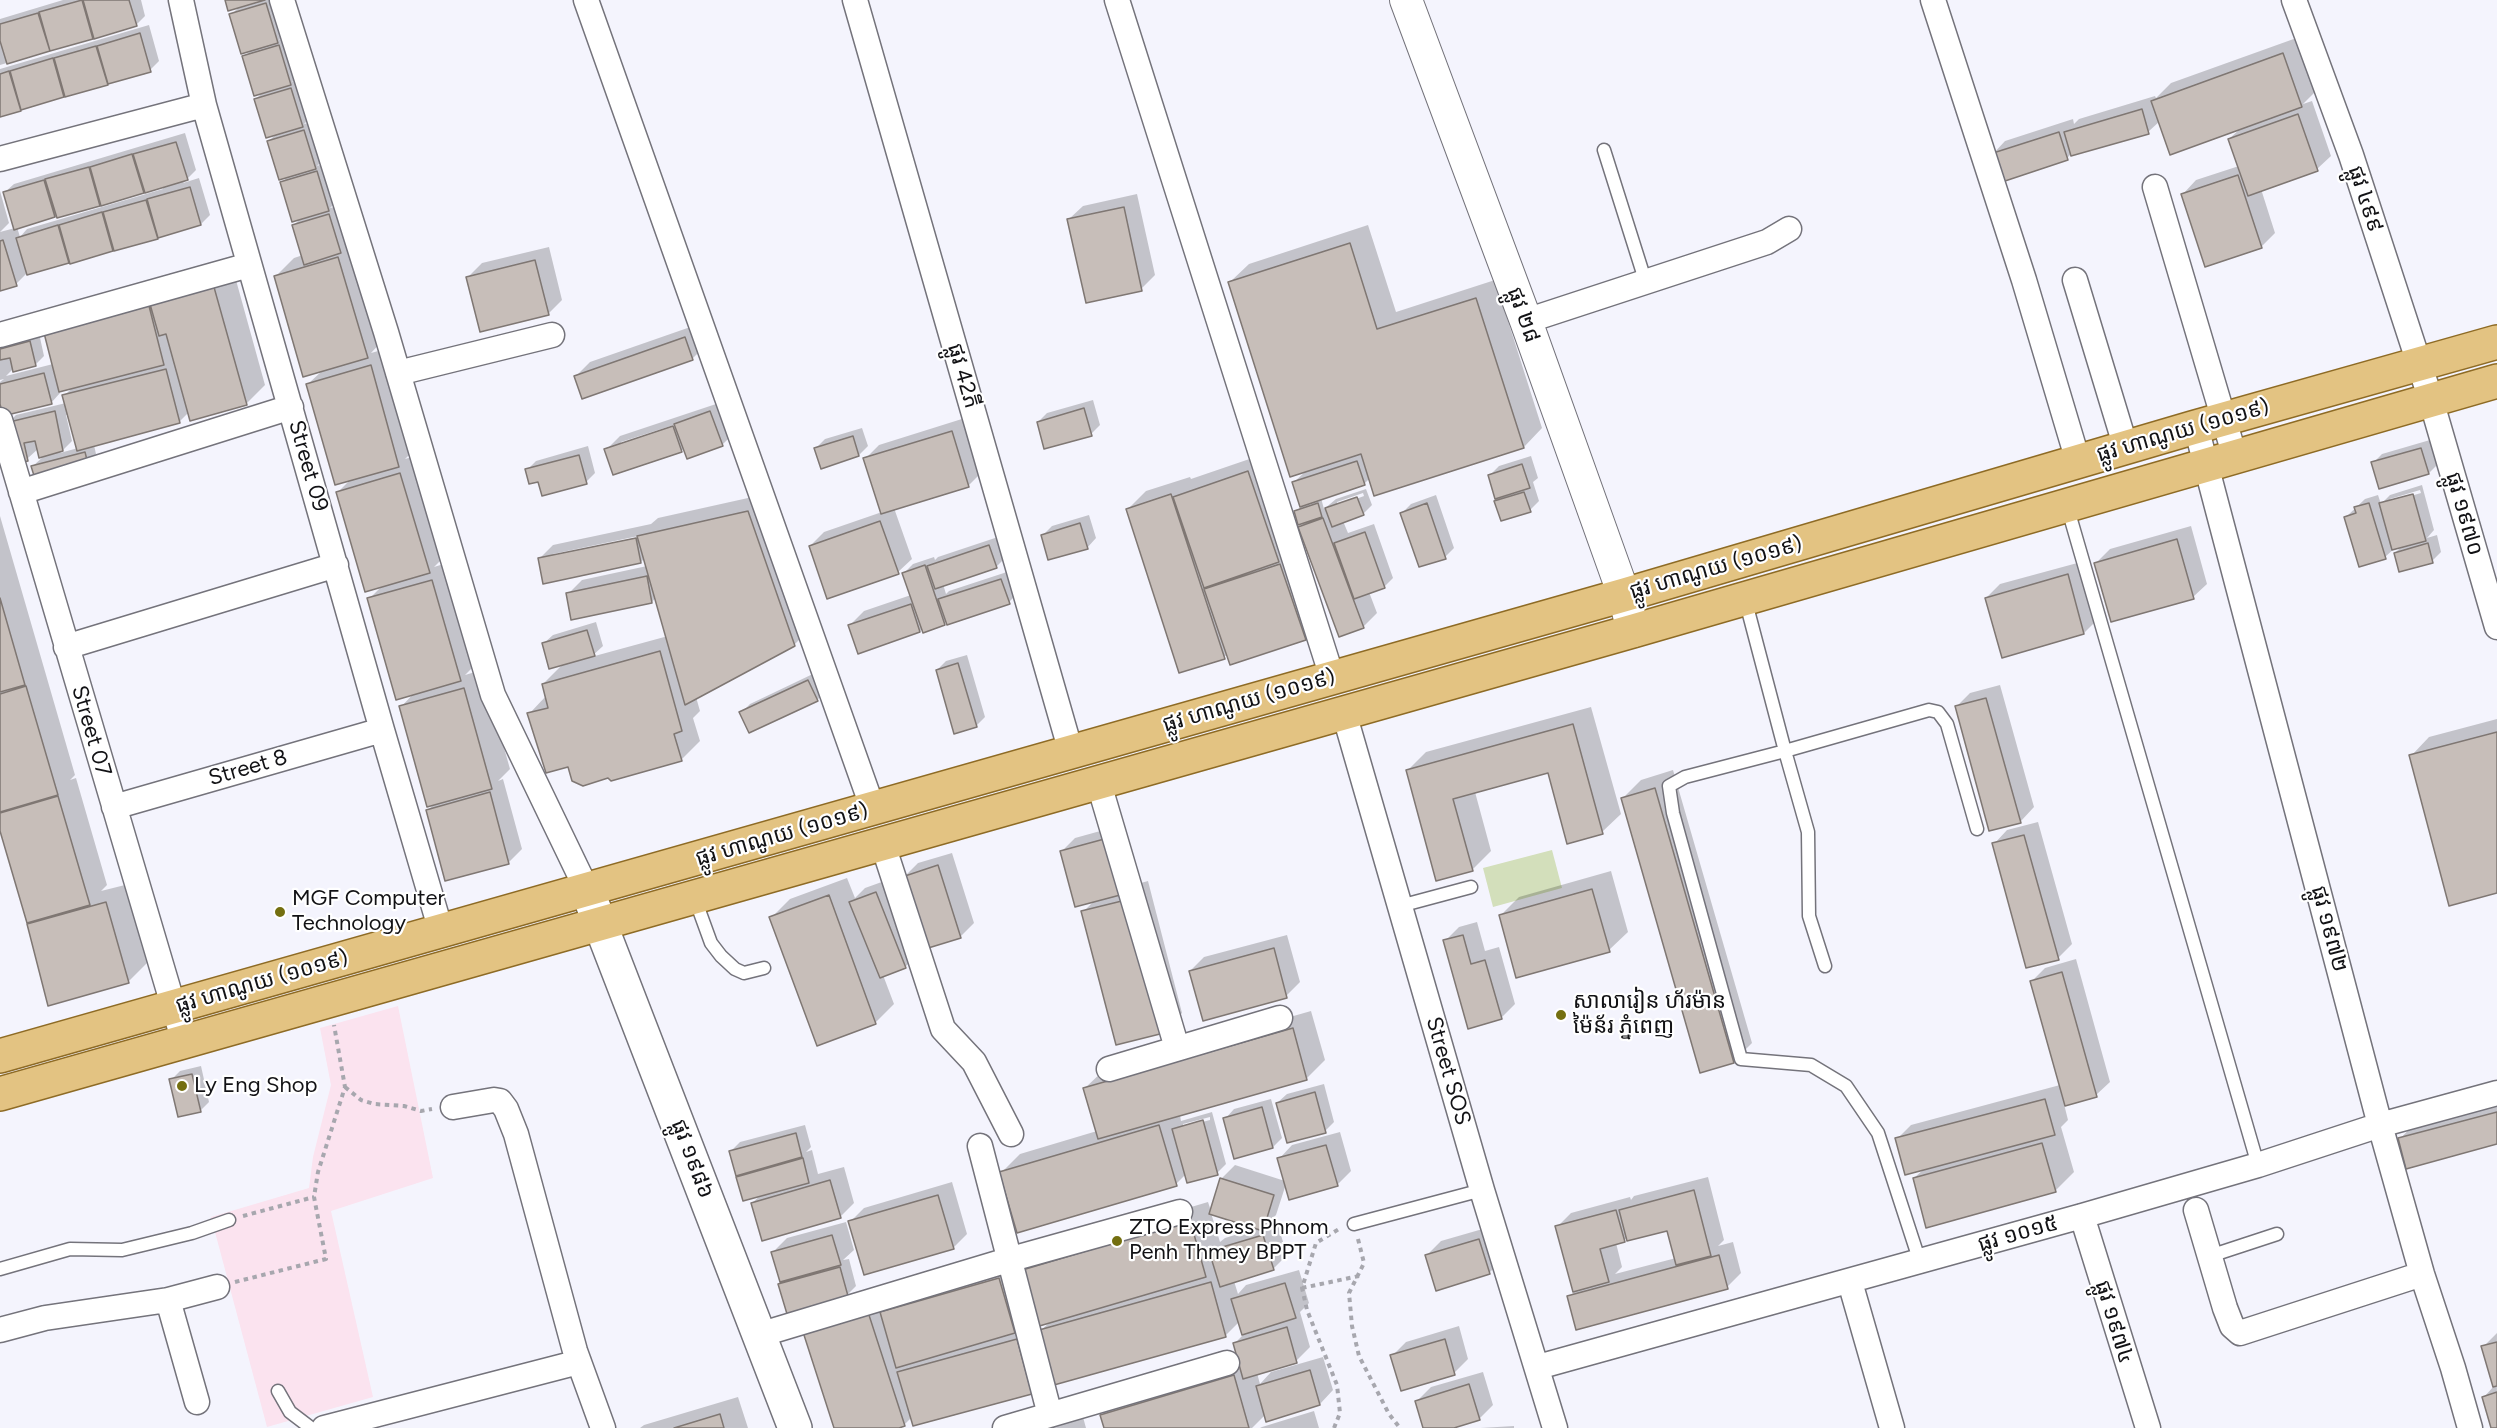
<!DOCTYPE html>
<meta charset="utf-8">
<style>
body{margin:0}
canvas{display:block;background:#f4f4fd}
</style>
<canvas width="2497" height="1428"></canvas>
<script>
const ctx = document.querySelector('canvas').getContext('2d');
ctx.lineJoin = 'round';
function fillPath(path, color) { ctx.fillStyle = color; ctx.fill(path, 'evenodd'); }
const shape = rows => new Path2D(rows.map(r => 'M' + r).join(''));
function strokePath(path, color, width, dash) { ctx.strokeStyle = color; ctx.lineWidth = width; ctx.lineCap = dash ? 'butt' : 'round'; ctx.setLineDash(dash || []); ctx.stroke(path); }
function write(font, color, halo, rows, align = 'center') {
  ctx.font = font + ' Figtree,"Noto Sans Khmer",sans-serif'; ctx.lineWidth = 4.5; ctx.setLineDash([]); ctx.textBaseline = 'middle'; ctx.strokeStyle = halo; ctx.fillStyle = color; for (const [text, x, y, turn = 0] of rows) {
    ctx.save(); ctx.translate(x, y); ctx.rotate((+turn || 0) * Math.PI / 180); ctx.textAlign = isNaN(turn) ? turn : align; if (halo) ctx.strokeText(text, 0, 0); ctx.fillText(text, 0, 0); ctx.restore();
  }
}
const commercial = shape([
 [398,1006,433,1178,331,1211,373,1397,267,1427,211,1217,309,1188,313,1157,331,1085,320,1028]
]);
const green = shape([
 [1552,850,1562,888,1493,907,1483,868]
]);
const shadow = shape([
 [63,0,141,0,145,16,136,25,0,65,0,19],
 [226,0,276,0,286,33,279,40,288,37,299,75,292,82,300,79,311,117,304,124,313,122,324,159,317,166,326,163,337,201,330,208,338,206,385,338,371,353,389,348,417,447,405,459,419,455,448,553,434,567,450,562,479,661,465,675,482,670,510,769,498,781,503,779,522,849,508,863,428,810,434,804,401,707,414,693,369,599,382,586,338,492,351,479,308,384,323,370,276,276,294,258,303,255,294,225,301,218,282,183,288,176,269,141,276,134,256,99,263,92,244,57,251,50,231,15,239,7],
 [149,25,159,61,150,70,0,115,0,69],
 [2302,36,2320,87,2303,104,2312,101,2331,156,2317,169,2261,189,2275,233,2261,247,2183,194,2196,180,2239,166,2229,139,2241,128,2160,121,2148,132,2070,155,2067,158,1992,155,2005,141,2073,119,2074,124,2079,119,2155,96,2156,98,2171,83],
 [185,133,196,170,183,183,199,178,210,215,201,224,27,273,16,284,0,289,0,232,15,228,4,193,14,184],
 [162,186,163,189,27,229,20,237,17,227,57,213,58,216],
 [0,191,9,223,0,232],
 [1137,194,1155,275,1141,289,1069,219,1083,206],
 [1368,225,1396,312,1495,280,1542,428,1524,447,1370,478,1364,484,1321,498,1324,509,1336,499,1366,489,1372,505,1363,514,1343,521,1348,533,1374,524,1393,578,1384,587,1369,592,1377,613,1363,627,1300,527,1307,521,1295,512,1301,507,1293,483,1306,471,1230,282,1249,264],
 [1363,493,1364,496,1337,506,1337,502],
 [549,247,562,300,548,314,468,277,482,263],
 [231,262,265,385,246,404,189,412,179,422,94,445,96,454,87,463,33,466,45,455,39,448,27,459,7,424,16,415,66,403,64,396,73,387,59,390,60,393,51,403,0,398,0,382,4,379,0,380,0,343,39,333,44,356,35,365,14,368,6,376,53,364,44,329],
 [69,414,78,448,60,453,72,441,66,415],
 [699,324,706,345,692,359,576,376,590,362],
 [1093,400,1100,425,1091,434,1038,422,1047,413],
 [719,403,731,436,722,445,685,448,681,451,606,450,620,436],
 [680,423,681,425,621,446,621,442],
 [965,418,982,472,968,486,894,508,912,559,898,572,810,546,824,532,882,512,865,459,879,445],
 [862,428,868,446,859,455,816,448,825,439],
 [2430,440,2438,464,2429,473,2373,463,2382,454],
 [588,446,595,473,586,482,539,480,527,470,536,461],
 [1267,453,1323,620,1305,638,1228,654,1224,657,1128,509,1146,491,1190,477,1191,479],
 [1531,456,1538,478,1533,482,1539,501,1530,510,1496,501,1503,495,1490,475,1499,466],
 [2422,485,2434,530,2427,538,2437,535,2441,552,2432,561,2395,553,2403,545,2395,548,2385,557,2346,517,2365,499,2378,495,2381,504,2390,495],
 [2420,490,2421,493,2390,502,2390,499],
 [766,494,813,626,794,645,696,697,700,711,693,718,700,741,681,760,569,765,529,714,546,696,543,684,564,663,543,644,553,635,596,622,603,646,591,657,668,636,656,597,652,602,568,594,582,580,647,566,645,558,641,562,539,559,553,545,651,524,658,518],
 [643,535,644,538,553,557,553,554],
 [1436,495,1454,548,1445,557,1402,513,1411,504],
 [1089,515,1096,538,1087,548,1043,535,1052,526],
 [0,516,75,775,70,780,76,778,107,885,101,891,125,885,147,963,128,982,49,1004,0,826],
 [2191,526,2207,584,2193,597,2096,563,2110,549],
 [998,537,1005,558,996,567,943,584,946,594,949,591,1010,571,1018,593,1009,602,947,621,944,624,923,628,920,631,850,625,864,611,911,595,904,573,913,564,934,557,935,560,938,557],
 [2081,562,2098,619,2084,633,2003,656,1986,598,2000,584],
 [967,655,985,717,976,726,937,670,946,661],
 [817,672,826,691,817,700,741,713,750,704],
 [2000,685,2034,807,2021,821,1990,830,1956,707,1970,693],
 [1591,707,1621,814,1602,832,1549,771,1475,792,1491,851,1472,870,1407,771,1426,752],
 [2497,719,2497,891,2411,756,2429,737],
 [1673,770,1752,1043,1733,1062,1623,798,1641,780],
 [2038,822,2072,944,2058,958,1994,844,2007,830],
 [1122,825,1130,886,1148,881,1182,1013,1164,1032,1083,912,1094,901,1061,852,1075,838],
 [952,853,974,923,960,937,904,877,918,863],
 [1611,871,1628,932,1609,950,1500,916,1519,897],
 [847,878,855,898,865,888,890,879,919,953,905,967,883,975,894,1004,875,1023,771,918,790,899],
 [1477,922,1485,951,1499,947,1515,1004,1501,1018,1445,941,1459,927],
 [1287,935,1300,982,1286,996,1190,971,1204,957],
 [2076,959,2110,1082,2096,1095,2064,1104,2068,1120,2061,1127,2074,1172,2055,1191,1914,1178,1924,1169,1897,1139,1911,1125,2060,1085,2031,982,2045,968],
 [1311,1011,1325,1060,1306,1079,1180,1115,1181,1121,1212,1112,1226,1164,1217,1173,1186,1174,1176,1184,1001,1173,1020,1154,1097,1131,1085,1088,1104,1070],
 [1210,1117,1210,1120,1183,1127,1183,1124],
 [201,1066,209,1102,200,1111,171,1080,180,1071],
 [1324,1084,1334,1122,1325,1131,1277,1103,1287,1094],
 [1271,1099,1282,1138,1273,1147,1225,1119,1234,1109],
 [2497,1102,2497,1143,2400,1139,2413,1125],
 [805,1125,811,1147,806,1152,812,1150,818,1174,844,1167,854,1203,840,1217,752,1203,761,1195,744,1199,731,1151,740,1142],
 [1340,1132,1351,1171,1337,1185,1286,1184,1276,1215,1266,1225,1277,1222,1287,1255,1273,1269,1234,1281,1238,1294,1246,1285,1299,1270,1309,1303,1300,1312,1310,1347,1296,1361,1257,1373,1260,1384,1271,1372,1323,1357,1333,1390,1320,1404,1266,1414,1252,1428,1105,1428,1102,1415,1120,1396,1239,1361,1234,1344,1243,1335,1239,1322,1225,1336,1052,1371,1031,1392,912,1417,904,1425,894,1428,836,1428,805,1333,1039,1252,1208,1202,1211,1211,1221,1179,1235,1165,1285,1181,1279,1159,1292,1145],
 [1211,1213,1258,1228,1225,1238,1220,1242],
 [1050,1322,1038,1333,1036,1326],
 [1708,1177,1724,1240,1718,1246,1733,1242,1741,1273,1727,1287,1569,1297,1575,1291,1557,1227,1571,1213,1630,1197,1631,1200,1634,1196],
 [1669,1229,1676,1258,1615,1274,1622,1267,1616,1243,1628,1238],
 [952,1182,967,1234,953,1248,850,1222,864,1208],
 [846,1222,854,1250,843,1260,849,1259,856,1286,847,1295,780,1285,786,1279,773,1252,787,1238],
 [1493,1226,1503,1259,1489,1273,1427,1255,1441,1241],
 [1459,1326,1468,1359,1454,1373,1392,1356,1406,1342],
 [2497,1333,2497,1426,2484,1397,2494,1386,2483,1347],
 [1483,1372,1493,1405,1479,1419,1448,1428,1425,1428,1417,1401,1431,1387],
 [738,1397,748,1428,640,1428,644,1425],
 [1080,1406,1086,1428,1007,1428],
 [1314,1411,1319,1428,1260,1428,1262,1427],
 [1514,1426,1514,1428,1480,1428]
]);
const building = shape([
 [82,0,93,39,50,51,39,12,82,0],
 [83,0,129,0,137,26,94,39,83,0],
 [225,0,265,0,228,11,225,0],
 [266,3,278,43,241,54,229,14,266,3],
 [38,13,50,51,7,64,0,41,0,24,38,13],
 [140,33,151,72,108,84,97,46,140,33],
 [279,45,291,85,254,96,242,56,279,45],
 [96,46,108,85,65,97,54,58,96,46],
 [2283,53,2302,107,2170,155,2151,101,2283,53],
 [53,58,64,97,21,110,10,71,53,58],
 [9,71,21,111,0,117,0,74,9,71],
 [291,88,303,127,266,138,254,99,291,88],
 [2142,109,2149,134,2071,156,2064,132,2142,109],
 [2298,114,2318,171,2248,196,2228,139,2298,114],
 [304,130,316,169,279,180,267,141,304,130],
 [2059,132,2068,160,1999,183,1990,154,2059,132],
 [176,142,188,180,145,193,133,154,176,142],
 [132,154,144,193,101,206,90,167,132,154],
 [89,167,100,206,57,218,45,179,89,167],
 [317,171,329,211,292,222,280,182,317,171],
 [2238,175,2262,248,2205,267,2181,194,2238,175],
 [44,180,55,217,14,230,3,192,44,180],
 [190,187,201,225,158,238,147,199,190,187],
 [146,200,158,239,114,251,103,212,146,200],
 [1124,207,1142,291,1086,303,1067,219,1124,207],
 [102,212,113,251,70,264,59,225,102,212],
 [329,214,341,253,304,265,292,225,329,214],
 [58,225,69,263,27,275,16,238,58,225],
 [3,240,17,286,0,291,0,241,3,240],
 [1350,243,1377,329,1476,298,1524,448,1374,496,1361,454,1290,477,1228,282,1350,243],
 [338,257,368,358,303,377,274,276,338,257],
 [535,260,549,315,480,332,466,277,535,260],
 [212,280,247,405,190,421,166,334,159,336,148,297,212,280],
 [148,302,164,365,59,392,43,329,148,302],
 [685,337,693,360,582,399,574,376,685,337],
 [30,341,36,366,13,372,10,358,0,360,0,349,30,341],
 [371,365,399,467,335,485,306,384,371,365],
 [166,369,180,423,77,451,62,395,166,369],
 [44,373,52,404,3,416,0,404,0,384,44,373],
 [1084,408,1092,436,1044,449,1037,422,1084,408],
 [55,411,63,451,39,458,35,441,24,443,28,461,16,464,5,423,55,411],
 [710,411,723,446,687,459,674,424,710,411],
 [673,426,682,452,613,475,604,449,673,426],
 [952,431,969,487,881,514,863,458,952,431],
 [853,436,859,456,821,469,814,448,853,436],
 [2421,448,2429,474,2379,489,2371,462,2421,448],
 [85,452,88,464,35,479,31,466,85,452],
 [579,455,587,484,542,496,538,482,529,484,525,469,579,455],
 [1357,461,1365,485,1300,507,1292,482,1357,461],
 [1522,464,1530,488,1495,499,1488,475,1522,464],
 [1248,471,1279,562,1204,588,1173,497,1248,471],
 [400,473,430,573,365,592,336,492,400,473],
 [1524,492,1531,512,1501,521,1494,501,1524,492],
 [1171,494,1225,659,1179,673,1126,509,1171,494],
 [2413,494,2426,541,2392,550,2379,503,2413,494],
 [1357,497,1364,515,1332,527,1325,508,1357,497],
 [1318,503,1322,517,1298,525,1294,511,1318,503],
 [1427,503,1446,559,1419,567,1400,513,1427,503],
 [2369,503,2386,559,2359,567,2344,517,2356,513,2354,507,2369,503],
 [748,511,795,646,685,705,637,536,748,511],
 [1323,518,1364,628,1339,637,1298,527,1323,518],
 [880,521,899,574,827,599,809,546,880,521],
 [1080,523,1088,549,1048,560,1041,535,1080,523],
 [1365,532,1385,588,1354,599,1334,543,1365,532],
 [636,538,641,563,543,584,538,558,636,538],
 [2177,539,2194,599,2111,622,2094,563,2177,539],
 [2428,543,2433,563,2399,572,2394,553,2428,543],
 [989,545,997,568,935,589,927,566,989,545],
 [1280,564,1306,640,1230,665,1204,589,1280,564],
 [925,565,945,625,923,633,902,573,925,565],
 [2068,574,2084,634,2002,658,1985,598,2068,574],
 [647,576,652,603,571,620,566,593,647,576],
 [1001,579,1010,604,947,625,938,599,1001,579],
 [432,580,461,681,396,700,367,598,432,580],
 [0,598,25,685,0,692,0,598],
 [911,604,920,632,858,654,848,625,911,604],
 [587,630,595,656,549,669,542,643,587,630],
 [660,651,682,731,674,734,682,761,611,781,608,778,583,786,572,781,568,767,546,773,527,713,548,708,542,684,660,651],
 [958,663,977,727,954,734,936,670,958,663],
 [808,680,818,701,749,733,739,712,808,680],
 [26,686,58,795,0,812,0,694,26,686],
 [464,688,492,789,427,807,399,706,464,688],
 [1986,698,2021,823,1989,831,1955,706,1986,698],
 [1573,724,1603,834,1567,844,1548,773,1453,799,1473,871,1436,881,1406,770,1573,724],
 [2497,732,2497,893,2449,906,2409,755,2497,732],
 [1655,788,1734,1063,1700,1073,1621,798,1655,788],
 [490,792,509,864,445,881,426,810,490,792],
 [58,796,90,905,27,923,0,831,0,813,58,796],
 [2024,835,2059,960,2026,968,1992,843,2024,835],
 [1108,838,1124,894,1075,907,1060,851,1108,838],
 [938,865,961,938,925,949,902,877,938,865],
 [1592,889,1610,952,1516,978,1499,915,1592,889],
 [876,892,906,968,880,978,849,902,876,892],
 [829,895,876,1024,817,1046,769,917,829,895],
 [1130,899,1164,1033,1116,1045,1081,911,1130,899],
 [106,902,129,983,48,1006,27,924,106,902],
 [1463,935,1471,964,1485,960,1502,1019,1468,1029,1443,940,1463,935],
 [1274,948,1287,998,1203,1021,1189,971,1274,948],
 [2062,972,2097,1097,2065,1106,2030,981,2062,972],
 [1293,1028,1307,1080,1098,1139,1083,1088,1293,1028],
 [192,1074,201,1112,178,1117,169,1079,192,1074],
 [1315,1092,1326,1133,1287,1143,1276,1103,1315,1092],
 [2045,1099,2055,1135,1905,1175,1895,1138,2045,1099],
 [1262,1107,1273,1148,1234,1159,1223,1118,1262,1107],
 [2497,1112,2497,1144,2406,1169,2398,1138,2497,1112],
 [1203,1120,1218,1175,1187,1183,1172,1129,1203,1120],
 [1159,1125,1177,1186,1017,1233,999,1172,1159,1125],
 [796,1133,802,1157,736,1176,729,1151,796,1133],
 [2042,1143,2056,1192,1926,1228,1913,1178,2042,1143],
 [1326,1145,1338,1186,1289,1200,1277,1158,1326,1145],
 [803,1158,809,1183,743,1201,736,1177,803,1158],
 [1220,1178,1274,1195,1263,1231,1209,1214,1220,1178],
 [830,1180,841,1218,762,1241,751,1203,830,1180],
 [1694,1190,1711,1256,1676,1265,1667,1231,1627,1241,1619,1210,1694,1190],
 [938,1195,954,1249,864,1275,848,1221,938,1195],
 [1616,1210,1625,1242,1600,1249,1609,1282,1573,1292,1555,1226,1616,1210],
 [1190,1220,1206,1277,1036,1327,1019,1271,1190,1220],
 [832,1235,841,1265,780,1282,771,1252,832,1235],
 [1263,1235,1274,1270,1220,1287,1209,1251,1263,1235],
 [1479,1239,1490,1274,1436,1291,1425,1255,1479,1239],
 [1719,1255,1728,1289,1576,1330,1567,1296,1719,1255],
 [840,1267,848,1296,787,1314,778,1284,840,1267],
 [999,1278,1015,1333,896,1368,880,1312,999,1278],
 [1211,1282,1226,1337,1054,1385,1039,1330,1211,1282],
 [1285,1283,1296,1318,1242,1335,1231,1299,1285,1283],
 [868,1312,905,1426,899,1428,834,1428,803,1332,868,1312],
 [1287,1327,1297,1363,1243,1379,1233,1343,1287,1327],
 [1017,1339,1032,1394,913,1426,897,1372,1017,1339],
 [1445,1339,1455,1375,1401,1391,1390,1355,1445,1339],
 [2497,1342,2497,1386,2493,1387,2481,1346,2497,1342],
 [1310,1370,1320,1405,1266,1422,1256,1386,1310,1370],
 [1234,1375,1249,1428,1104,1428,1100,1415,1234,1375],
 [1469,1384,1480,1420,1454,1428,1423,1428,1415,1401,1469,1384],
 [2497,1392,2497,1428,2491,1428,2482,1397,2497,1392],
 [720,1414,724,1428,674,1428,720,1414]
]);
const path = shape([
 [345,1087,361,1100,374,1104,404,1106,421,1111,432,1109],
 [243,1216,314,1197],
 [1358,1239,1364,1263,1349,1293,1352,1326,1359,1356,1389,1414,1400,1428],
 [235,1282,326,1259,314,1197,318,1172,345,1087,334,1025],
 [1302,1288,1359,1276],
 [1334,1428,1340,1413,1337,1385,1307,1310,1302,1288,1316,1243,1339,1229]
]);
const service = shape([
 [1604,150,1646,283],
 [2067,506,2258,1165],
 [1745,599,1785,751,1685,777,1669,786,1673,813,1741,1059,1811,1065,1846,1086,1878,1133,1920,1262],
 [695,899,711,943,721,956,735,969,744,973,764,968],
 [1400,906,1471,887],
 [1825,966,1809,916,1808,832,1785,751,1929,710,1938,712,1947,724,1977,829],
 [1354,1224,1482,1190],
 [2210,1256,2277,1234],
 [0,1269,70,1249,122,1250,192,1233,229,1220],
 [278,1391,290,1412,311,1428]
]);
const minor = shape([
 [181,0,204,105,382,730,441,931],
 [282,0,386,332,493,695,587,890],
 [586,0,873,809],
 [855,0,1071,752],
 [1117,0,1332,677],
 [1933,0,2024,280,2078,461],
 [2294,0,2351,155,2431,400,2497,627],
 [0,159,204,105],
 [2155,187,2235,457],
 [2075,280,2126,448],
 [1526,321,1767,242,1789,229],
 [0,335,249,265],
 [398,373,552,335],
 [0,420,184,1042],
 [2196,427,2380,1125,2422,1274,2453,1368,2470,1428],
 [21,492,291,407],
 [66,647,336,565],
 [1344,713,1482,1190,1555,1428],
 [1099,784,1177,1048],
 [114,807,382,730],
 [883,845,943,1029,974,1062,1011,1134],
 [1109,1069,1280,1018],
 [453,1107,494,1100,500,1101,506,1109,516,1134,575,1351,603,1428],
 [980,1146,1050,1415],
 [2196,1210,2225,1308,2232,1326,2240,1333,2422,1274],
 [2082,1216,2148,1428],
 [1850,1282,1892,1428],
 [168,1300,197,1402],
 [0,1330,45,1318,168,1300,217,1287],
 [759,1335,1008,1260,1180,1212],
 [1538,1367,2082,1216,2258,1165,2380,1125,2497,1093],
 [324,1428,579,1362],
 [1005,1428,1227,1363]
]);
const tertiary = shape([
 [1406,0,1526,321,1624,595,1633,631]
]);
const secondary = shape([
 [587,890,795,1428]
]);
const primary = shape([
 [0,1056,1624,595,2192,428,2497,342],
 [0,1094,1633,631,2497,381]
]);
const markers = [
 [280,912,6,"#746f10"],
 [1561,1015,6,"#746f10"],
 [182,1086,6,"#746f10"],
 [1117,1241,6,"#746f10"]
];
const streetNames = [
 ["ផ្លូវ ៤៩៩",2365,199,72],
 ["ផ្លូវ ២៨",1523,315,70],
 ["ផ្លូវ 42ភី",963,376,74],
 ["ផ្លូវ ហាណូយ (១០១៩)",2183,431,-16],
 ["Street 09",308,466,74],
 ["ផ្លូវ ១៩៧០",2464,514,74],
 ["ផ្លូវ ហាណូយ (១០១៩)",1716,568,-16],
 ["ផ្លូវ ហាណូយ (១០១៩)",1249,701,-16],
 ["Street 07",91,731,74],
 ["Street 8",248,768,-16],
 ["ផ្លូវ ហាណូយ (១០១៩)",782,835,-16],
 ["ផ្លូវ ១៩៧២",2329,929,75],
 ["ផ្លូវ ហាណូយ (១០១៩)",262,982,-16],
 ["Street SOS",1448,1071,74],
 ["ផ្លូវ ១៩៨៦",692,1159,69],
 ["ផ្លូវ ១០១៥",2018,1234,-16],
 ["ផ្លូវ ១៩៧៤",2114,1322,73]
];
const poiNames = [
 ["MGF Computer",292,899],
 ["Technology",292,924],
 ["សាលារៀន ហ័រម៉ាន",1573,1002],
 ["ម៉ៃន័រ ភ្នំពេញ",1573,1027],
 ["Ly Eng Shop",194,1086],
 ["ZTO Express Phnom",1129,1228],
 ["Penh Thmey BPPT",1129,1253]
];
fillPath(commercial, '#fbe3ef');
fillPath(green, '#d3dfbb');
fillPath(shadow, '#0003');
fillPath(building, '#c7beb9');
strokePath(building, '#7f7773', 1.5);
strokePath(service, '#74737b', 15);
strokePath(minor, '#74737b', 27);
strokePath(tertiary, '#74737b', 34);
strokePath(secondary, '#74737b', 36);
strokePath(primary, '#8e6b25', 36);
strokePath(path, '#a7a7ae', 4, [4.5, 4.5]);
strokePath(service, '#fff', 12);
strokePath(minor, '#fff', 24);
strokePath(tertiary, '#fff', 32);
strokePath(secondary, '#fff', 33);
strokePath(primary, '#e3c382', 33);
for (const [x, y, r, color] of markers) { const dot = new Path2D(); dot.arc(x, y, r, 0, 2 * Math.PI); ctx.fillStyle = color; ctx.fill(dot); strokePath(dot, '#fff', 2); }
write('22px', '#121215', '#fff', streetNames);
write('22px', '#121215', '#fff', poiNames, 'left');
</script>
